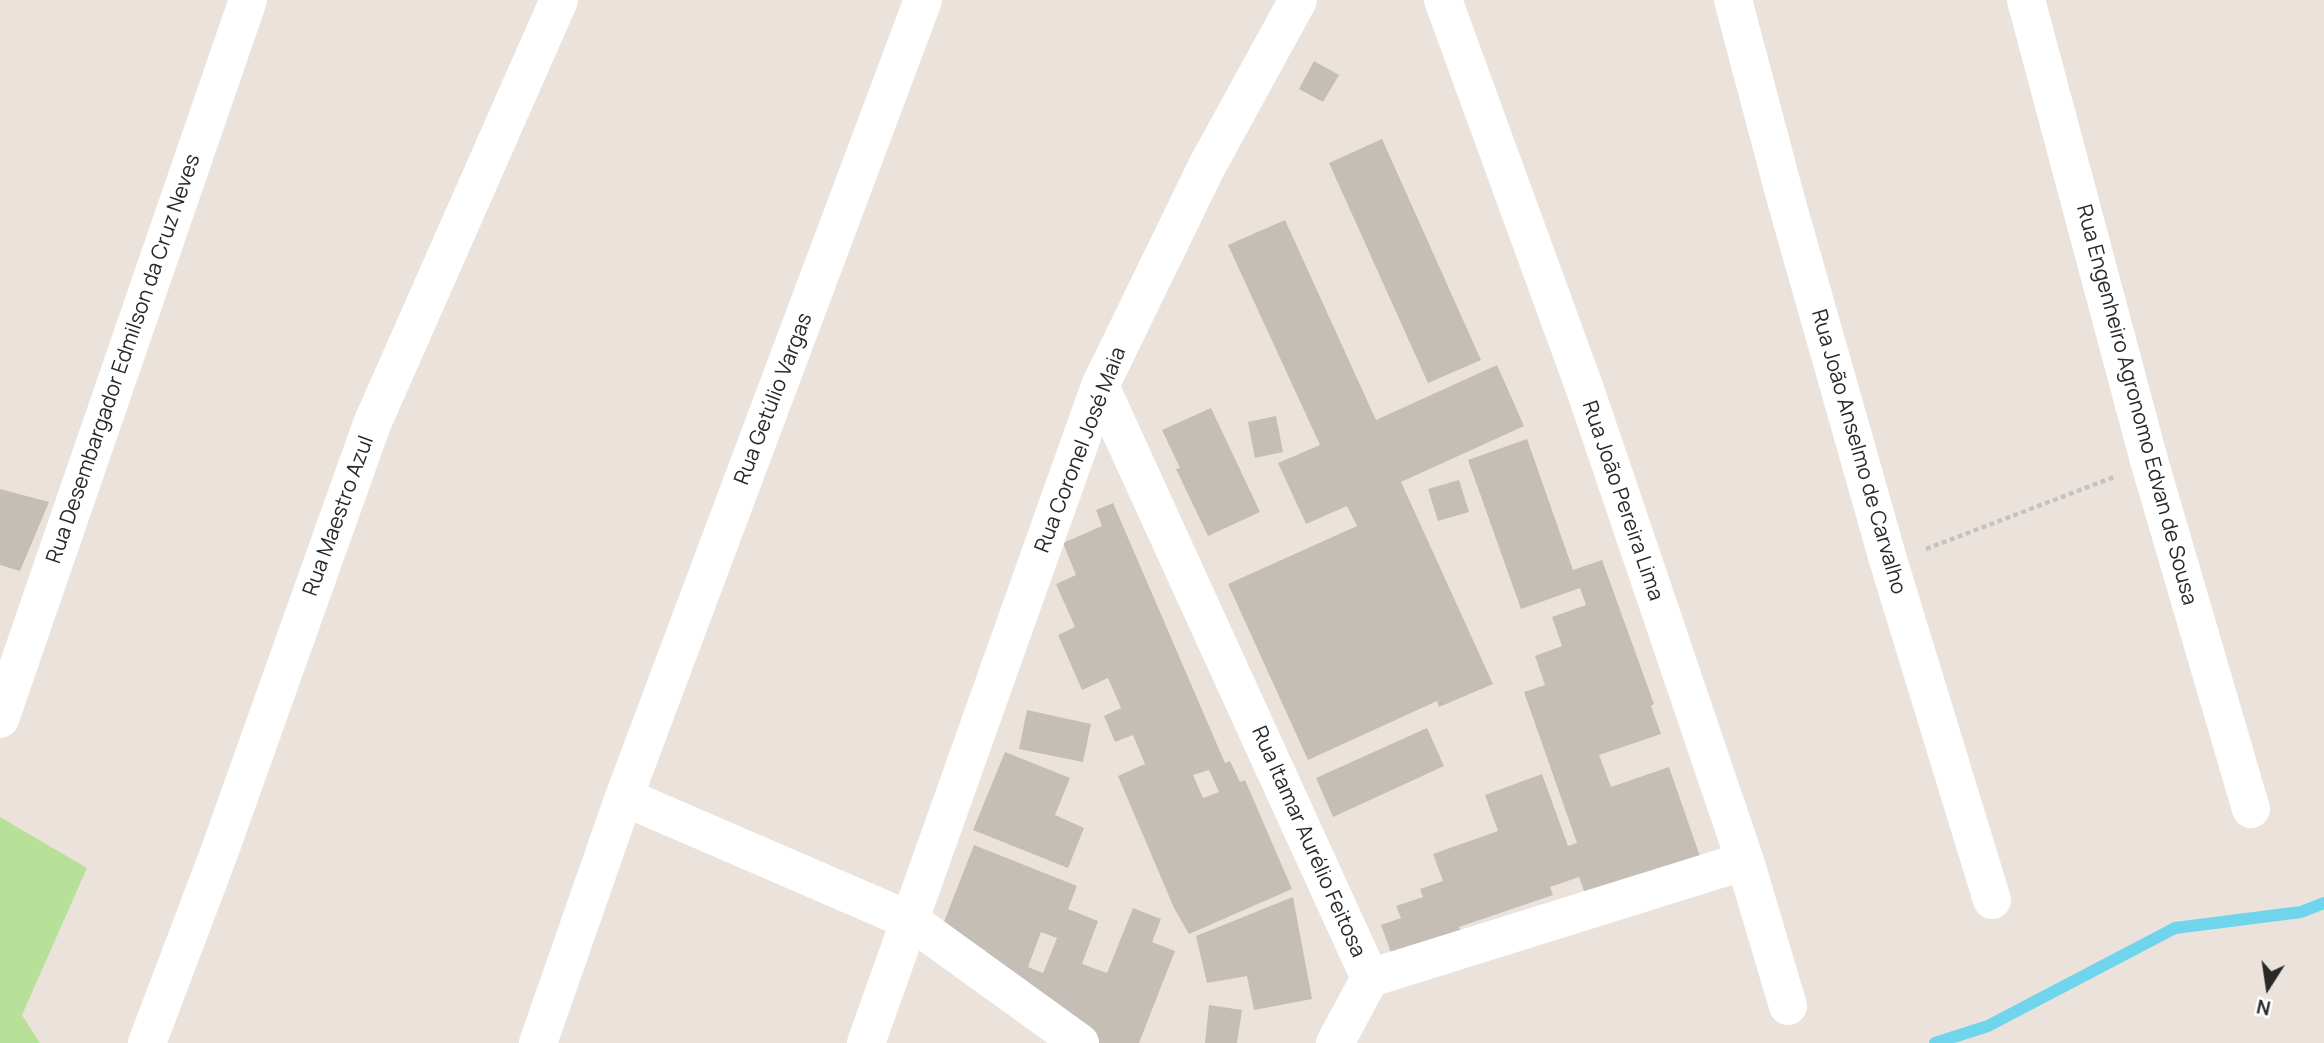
<!DOCTYPE html>
<meta charset="utf-8">
<style>
body{margin:0}
#map{position:relative;width:2324px;height:1043px;overflow:hidden;background:#ebe3db;font-family:Manrope,sans-serif}
canvas{display:block}
.north{position:absolute;left:2233px;top:952px;width:70px;height:70px;-webkit-text-stroke:5px #fff;paint-order:stroke;rotate:192deg;font-size:19px;font-weight:700;line-height:28px;text-align:center;color:#292929}
.north::after{content:'';display:block;margin:auto;width:24px;height:32px;background:#292929;clip-path:polygon(50% 0,100% 100%,50% 72%,0 100%)}
</style>
<div id="map">
<canvas width="2324" height="1043"></canvas>
<div class="north">N</div>
</div>
<script>
const ctx = document.querySelector('canvas').getContext('2d');
ctx.lineJoin = 'round';
function fillPath(path, color) { ctx.fillStyle = color; ctx.fill(path, 'evenodd'); }
const shape = rows => new Path2D(rows.map(r => 'M' + r).join(''));
function strokePath(path, color, width, dash) { ctx.strokeStyle = color; ctx.lineWidth = width; ctx.lineCap = dash ? 'butt' : 'round'; ctx.setLineDash(dash || []); ctx.stroke(path); }
function write(font, color, halo, rows, align = 'center') {
  ctx.font = font + ' Manrope,sans-serif'; ctx.lineWidth = 6; ctx.setLineDash([]); ctx.textBaseline = 'middle'; ctx.strokeStyle = halo; ctx.fillStyle = color; for (const [text, x, y, turn = 0] of rows) {
    ctx.save(); ctx.translate(x, y); ctx.rotate((+turn || 0) * Math.PI / 180); ctx.textAlign = isNaN(turn) ? turn : align; if (halo) ctx.strokeText(text, 0, 0); ctx.fillText(text, 0, 0); ctx.restore();
  }
}
const green = shape([
 [0,817,87,868,22,1015,40,1043,0,1043]
]);
const stream = shape([
 [1935,1043,1988,1026,2175,928,2301,912,2324,903]
]);
const building = shape([
 [1314,61,1339,75,1323,102,1299,89],
 [1382,139,1481,360,1428,383,1329,163],
 [1285,220,1376,420,1497,365,1524,426,1401,482,1493,684,1439,707,1437,701,1308,760,1228,584,1357,526,1347,506,1306,524,1278,463,1320,445,1228,245],
 [1211,408,1260,512,1208,536,1176,469,1180,468,1162,430],
 [1276,416,1283,452,1255,458,1248,422],
 [1527,439,1573,570,1602,560,1654,704,1651,706,1661,734,1599,755,1611,787,1669,767,1703,865,1589,905,1579,877,1550,887,1553,895,1459,927,1462,934,1393,958,1381,925,1401,918,1396,906,1423,897,1420,889,1443,881,1433,854,1498,831,1485,795,1542,774,1568,846,1577,843,1524,692,1545,685,1535,656,1562,646,1552,617,1586,605,1580,588,1521,609,1468,460],
 [1459,480,1469,512,1438,521,1428,489],
 [0,489,49,502,20,571,0,565],
 [1113,503,1225,763,1230,761,1240,782,1245,780,1292,889,1189,934,1174,908,1118,776,1145,764,1133,735,1115,742,1104,716,1121,708,1108,678,1082,690,1058,635,1075,627,1056,584,1076,575,1063,543,1102,526,1096,510],
 [1209,770,1219,792,1203,798,1193,775],
 [1027,710,1091,724,1083,762,1019,749],
 [1427,728,1444,766,1333,817,1316,778],
 [1005,752,1070,778,1055,815,1084,828,1068,868,973,830],
 [974,845,1077,886,1068,909,1098,921,1082,964,1107,973,1133,908,1161,919,1152,942,1175,951,1139,1043,1079,1043,973,980,985,950,940,932],
 [1041,932,1057,938,1043,973,1028,967],
 [1293,897,1312,999,1254,1010,1247,976,1207,983,1196,936],
 [1209,1005,1242,1010,1237,1043,1205,1043]
]);
const path = shape([
 [1926,549,2114,477]
]);
const minor = shape([
 [1443,0,1586,392,1745,861,1788,1006],
 [1733,0,1786,200,1889,563,1992,900],
 [2026,0,2150,464,2251,809],
 [1100,386,1370,978,1745,861],
 [0,719,248,0],
 [624,797,911,921,1080,1043],
 [147,1043,219,853,372,424,559,0],
 [538,1043,624,797,923,0],
 [866,1043,1100,386,1207,166,1298,0],
 [1335,1043,1370,978]
]);
const streetNames = [
 ["Rua Desembargador Edmilson da Cruz Neves",124,359,-71],
 ["Rua Getúlio Vargas",774,399,-69],
 ["Rua Engenheiro Agronomo Edvan de Sousa",2136,405,75],
 ["Rua Coronel José Maia",1081,450,-69],
 ["Rua João Anselmo de Carvalho",1858,452,74],
 ["Rua João Pereira Lima",1622,501,71],
 ["Rua Maestro Azul",339,516,-70],
 ["Rua Itamar Aurélio Feitosa",1308,842,66]
];
fillPath(green, '#b7e198');
strokePath(stream, '#6fd5ec', 12);
fillPath(building, '#c4beb7');
strokePath(path, '#c3c3c3', 4.5, [5, 3.5]);
strokePath(minor, '#fff', 38);
write('21px', '#292929', '#fff', streetNames);
</script>
